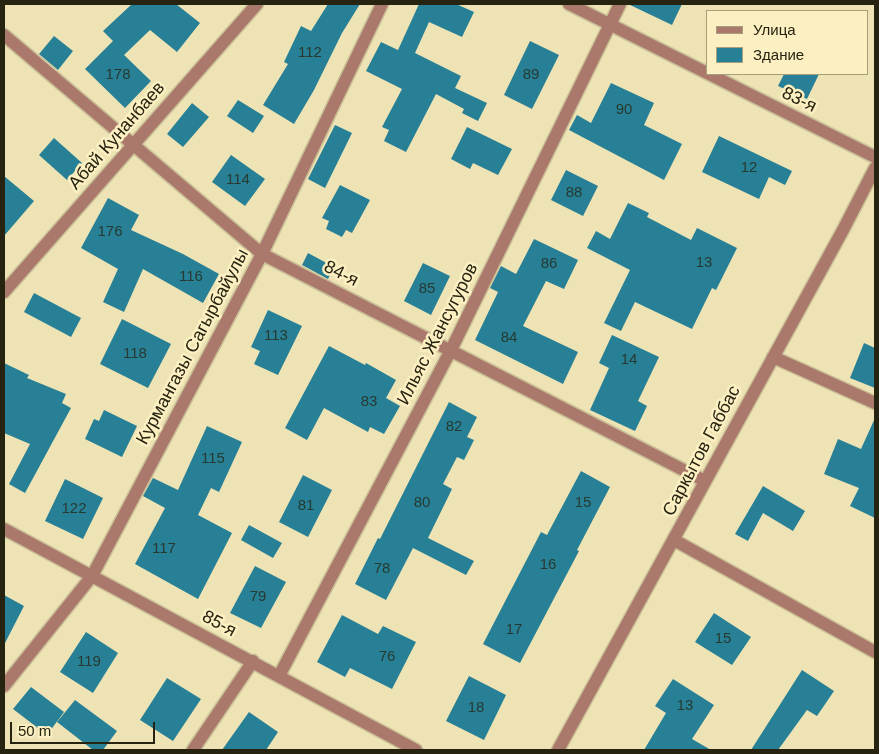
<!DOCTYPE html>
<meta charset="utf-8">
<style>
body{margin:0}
#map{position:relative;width:879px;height:754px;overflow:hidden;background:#eee3b5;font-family:Arial,sans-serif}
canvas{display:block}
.frame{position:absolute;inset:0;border:5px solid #272311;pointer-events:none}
.legend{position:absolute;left:706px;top:10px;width:162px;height:65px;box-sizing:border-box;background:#fcf0c2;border:1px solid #a79e7b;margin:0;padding:6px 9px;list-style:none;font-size:15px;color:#272311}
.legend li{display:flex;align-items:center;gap:10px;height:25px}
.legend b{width:25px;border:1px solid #a79e7b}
.scale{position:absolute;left:10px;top:722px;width:145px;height:22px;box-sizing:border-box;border:2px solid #272311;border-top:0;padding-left:6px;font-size:15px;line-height:18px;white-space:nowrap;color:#272311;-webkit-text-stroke:4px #fcf0c2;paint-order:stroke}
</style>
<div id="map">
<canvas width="879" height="754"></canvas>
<div class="frame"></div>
<ul class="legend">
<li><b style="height:6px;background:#ab796b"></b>Улица</li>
<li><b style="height:14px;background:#278095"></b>Здание</li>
</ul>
<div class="scale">50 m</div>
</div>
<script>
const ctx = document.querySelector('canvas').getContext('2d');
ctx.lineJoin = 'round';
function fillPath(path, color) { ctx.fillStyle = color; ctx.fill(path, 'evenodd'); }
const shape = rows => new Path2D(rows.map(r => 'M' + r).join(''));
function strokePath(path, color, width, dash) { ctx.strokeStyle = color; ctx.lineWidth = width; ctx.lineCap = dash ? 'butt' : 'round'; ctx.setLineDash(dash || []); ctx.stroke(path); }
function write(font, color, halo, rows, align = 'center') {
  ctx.font = font + ' Arial,sans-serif'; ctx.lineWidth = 5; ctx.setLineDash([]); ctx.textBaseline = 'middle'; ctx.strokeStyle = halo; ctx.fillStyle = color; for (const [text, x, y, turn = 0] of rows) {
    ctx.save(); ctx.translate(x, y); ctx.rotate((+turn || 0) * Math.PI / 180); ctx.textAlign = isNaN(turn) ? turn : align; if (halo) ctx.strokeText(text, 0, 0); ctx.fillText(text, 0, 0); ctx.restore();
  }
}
const building = shape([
 [132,4,176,4,200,23,177,52,150,30,124,55,151,81,125,108,85,69,113,41,103,31],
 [328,4,360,4,342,33,314,90,294,124,263,105,288,64,284,62,301,26,311,31],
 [419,4,456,4,474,12,462,37,429,22,415,53,461,76,455,88,487,103,478,121,462,113,464,109,436,94,406,152,384,141,389,130,382,127,402,89,366,71,381,42,398,50],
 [628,4,682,4,672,25],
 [54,36,73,51,58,70,39,54],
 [530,41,559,55,532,109,504,95],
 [784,74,819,74,807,99,778,86],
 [611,83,654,103,644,125,682,144,664,180,569,130,577,115,591,123],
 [238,100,264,116,253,133,227,116],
 [192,103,209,117,183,147,167,134],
 [335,125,352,133,325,188,308,179],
 [467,127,512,149,498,175,473,163,470,169,451,159],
 [719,136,792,171,785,185,769,177,759,199,702,172],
 [54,138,82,163,67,180,39,155],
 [231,155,265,179,245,206,212,182],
 [566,170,598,186,583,216,551,200],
 [4,176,34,201,4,236],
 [340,185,370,200,352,233,346,230,342,237,326,229,329,221,322,218],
 [108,198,139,215,131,230,183,254,219,274,203,303,143,269,124,312,103,302,118,269,81,248],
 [628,203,649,213,647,217,691,240,697,228,737,248,716,290,712,288,692,329,635,302,621,331,604,323,630,270,587,248,596,231,610,239],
 [534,239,578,260,564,289,546,281,523,326,578,352,563,384,475,340,498,292,490,288,501,266,516,274],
 [308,253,334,267,328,279,302,265],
 [423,263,450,276,431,315,404,301],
 [34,293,81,318,71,337,24,312],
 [268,310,302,326,278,375,254,364,260,351,251,347],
 [122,319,171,344,148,388,100,364],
 [612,335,659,357,638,401,647,406,635,431,590,410,609,368,599,363],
 [864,343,875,348,875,388,850,378],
 [329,346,365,365,366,363,396,380,386,398,400,406,384,434,370,427,368,432,324,408,307,440,285,428],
 [4,363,29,375,27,378,66,394,62,403,71,408,25,493,9,484,30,444,4,433],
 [449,402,477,417,467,437,474,440,464,460,457,457,443,484,452,489,428,538,474,561,466,575,413,548,386,600,355,584,378,538,380,539],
 [104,410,137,426,122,457,85,439,94,419,99,421],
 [875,418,875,518,850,506,859,488,824,474,838,439,861,449],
 [207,426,242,442,219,492,211,488,198,515,232,533,198,599,135,564,165,508,143,496,153,478,178,490],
 [581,471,610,487,577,550,579,551,520,663,483,644,541,532,547,535],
 [303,475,332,490,308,537,279,522],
 [65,479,103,498,83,539,45,521],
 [763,486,805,511,793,531,763,513,748,541,735,534],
 [249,525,282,543,273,558,241,540],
 [255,566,286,582,261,628,230,613],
 [4,595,24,606,4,645],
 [714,613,751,637,732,665,695,642],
 [342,615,378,634,383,626,416,642,392,689,350,668,345,677,317,662],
 [86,632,118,653,93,693,60,672],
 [802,670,834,691,817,716,807,710,778,750,751,750],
 [469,676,506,695,484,740,446,721],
 [167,678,201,699,173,741,140,720],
 [673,679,714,705,692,739,711,750,644,750,666,713,655,706],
 [31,687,64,712,47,735,13,709],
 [75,700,117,731,103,750,93,750,57,722],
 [249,712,278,732,266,750,222,750]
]);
const minor = shape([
 [569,4,875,157],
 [4,35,262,254,705,481],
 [4,292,257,4],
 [773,357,875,403],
 [4,529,416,750],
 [674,540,875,652],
 [279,676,451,350,620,4],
 [4,686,92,576,262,254,382,4],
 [193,750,253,661],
 [558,750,843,230,875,168]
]);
const numberNames = [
 ["112",310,53],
 ["178",118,75],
 ["89",531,75],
 ["90",624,110],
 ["12",749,168],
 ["114",238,180],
 ["88",574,193],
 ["176",110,232],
 ["13",704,263],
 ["86",549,264],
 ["116",191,277],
 ["85",427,289],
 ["113",276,336],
 ["84",509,338],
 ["118",135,354],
 ["14",629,360],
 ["83",369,402],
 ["82",454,427],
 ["115",213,459],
 ["80",422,503],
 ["15",583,503],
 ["81",306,506],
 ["122",74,509],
 ["117",164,549],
 ["16",548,565],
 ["78",382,569],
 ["79",258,597],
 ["17",514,630],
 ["15",723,639],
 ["76",387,657],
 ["119",89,662],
 ["13",685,706],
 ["18",476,708]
];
const streetNames = [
 ["83-я",799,100,26],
 ["Абай Кунанбаев",117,136,-49],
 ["84-я",341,274,27],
 ["Ильяс Жансугуров",438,334,-63],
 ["Курмангазы Сагырбайулы",193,347,-62],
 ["Саркытов Габбас",702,451,-62],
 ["85-я",219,624,28]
];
fillPath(building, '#278095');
strokePath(minor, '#cac097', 15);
strokePath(minor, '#ab796b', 12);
write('15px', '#273a32', null, numberNames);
write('18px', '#272311', '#fcf0c2', streetNames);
</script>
